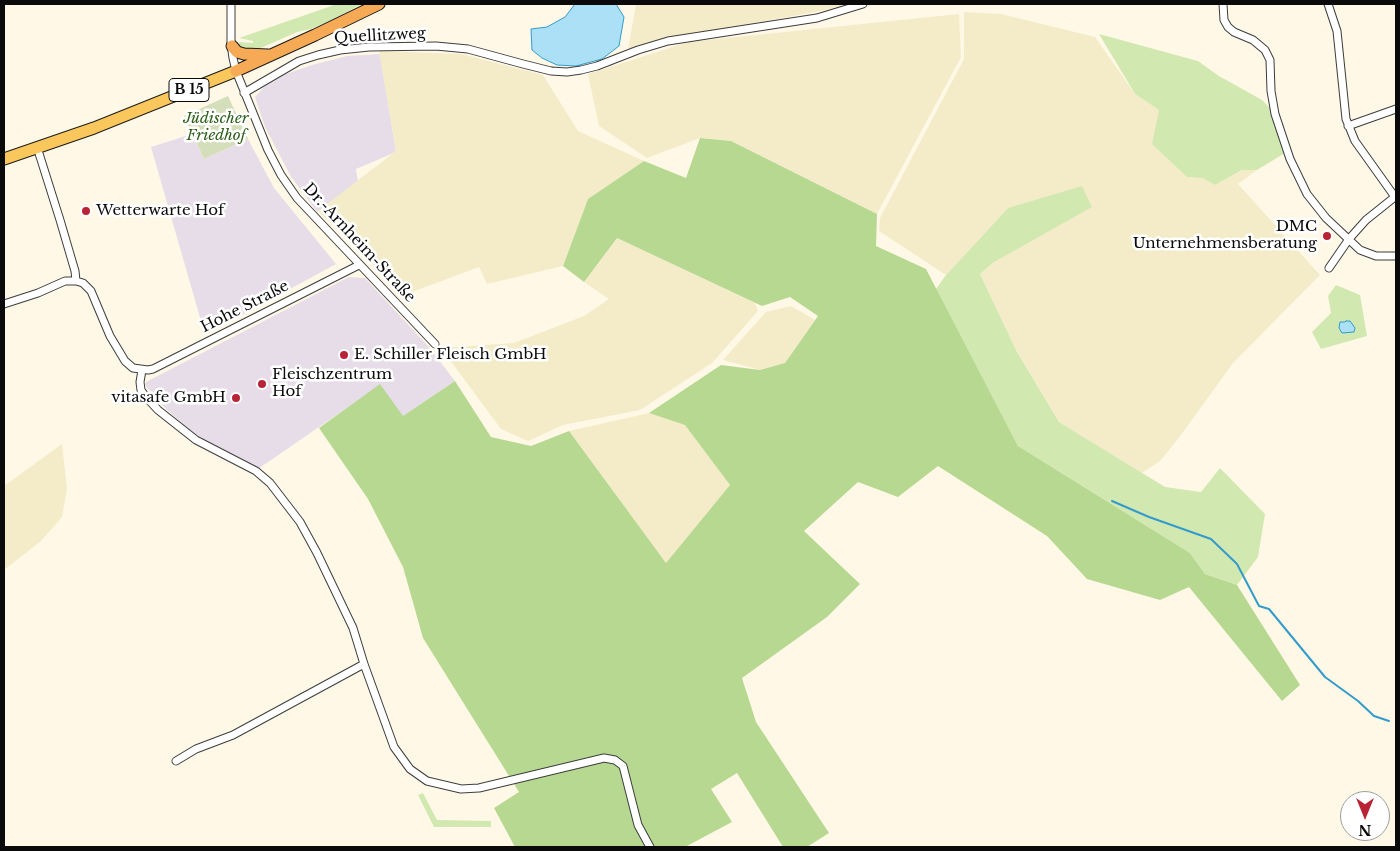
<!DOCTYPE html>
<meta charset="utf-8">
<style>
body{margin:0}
#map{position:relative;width:1400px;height:851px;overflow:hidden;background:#fff8e6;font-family:"Libre Baskerville",serif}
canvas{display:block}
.frame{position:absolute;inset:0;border:5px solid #0a0a0a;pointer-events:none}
.north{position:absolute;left:1340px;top:791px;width:50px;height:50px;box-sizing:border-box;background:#fff;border:1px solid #9d9d9d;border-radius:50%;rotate:180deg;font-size:14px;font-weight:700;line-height:20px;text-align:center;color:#0a0a0a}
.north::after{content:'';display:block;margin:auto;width:18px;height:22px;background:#b82336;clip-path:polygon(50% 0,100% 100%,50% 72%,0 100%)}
</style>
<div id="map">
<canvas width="1400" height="851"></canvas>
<div class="frame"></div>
<div class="north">N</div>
</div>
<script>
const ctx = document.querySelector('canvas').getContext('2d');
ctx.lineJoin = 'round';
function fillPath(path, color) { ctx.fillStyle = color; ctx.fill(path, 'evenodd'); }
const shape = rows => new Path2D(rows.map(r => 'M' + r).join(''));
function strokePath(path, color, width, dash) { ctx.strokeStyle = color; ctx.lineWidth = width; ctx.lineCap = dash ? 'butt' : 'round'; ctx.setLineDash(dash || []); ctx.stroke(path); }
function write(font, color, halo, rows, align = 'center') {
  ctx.font = font + ' "Libre Baskerville",serif'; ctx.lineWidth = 5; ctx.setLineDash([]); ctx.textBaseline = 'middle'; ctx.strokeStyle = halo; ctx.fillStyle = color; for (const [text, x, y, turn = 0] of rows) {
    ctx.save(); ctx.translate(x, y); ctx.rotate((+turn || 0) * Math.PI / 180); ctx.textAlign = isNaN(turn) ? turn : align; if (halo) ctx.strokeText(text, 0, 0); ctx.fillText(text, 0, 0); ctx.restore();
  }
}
const industrial = shape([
 [380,54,396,152,356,169,360,195,323,208,317,212,290,175,265,127,255,97,264,87,286,74,312,65,347,56],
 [192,134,204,159,248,139,274,188,336,264,205,335,151,147],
 [349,277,365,278,428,346,455,381,402,417,380,385,258,469,209,443,190,430,167,410,145,385,146,382]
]);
const farmland = shape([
 [636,4,847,4,837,8,668,39,628,50],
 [964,12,1001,14,1095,37,1135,94,1159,110,1187,177,1202,178,1215,185,1242,170,1257,170,1238,184,1320,275,1233,363,1178,439,1160,461,1142,473,1059,422,1017,352,980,274,994,262,1008,208,946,275,879,231,880,218,964,59],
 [959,14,961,57,877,214,731,141,700,138,647,158,599,126,588,74,688,42],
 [379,51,461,54,543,75,578,131,644,161,588,199,563,266,487,284,479,267,404,295,318,211,396,151],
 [617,238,755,303,758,311,712,363,640,410,563,425,528,441,501,429,441,348,514,343,584,316,609,299,584,282],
 [791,306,815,320,785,363,760,370,723,360,766,312],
 [649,413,685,425,730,485,666,563,569,431],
 [62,444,67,489,62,517,41,541,4,570,4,486]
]);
const green = shape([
 [337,4,362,4,328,22,311,29,297,32,254,51,243,51,238,44,240,42,253,43,253,41,239,38],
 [1099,34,1198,61,1219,76,1262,100,1270,108,1285,153,1257,170,1242,170,1215,185,1202,178,1187,177,1152,144,1159,110,1135,94],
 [1082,186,1092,207,994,262,980,274,1017,352,1059,422,1165,487,1201,492,1220,468,1265,514,1258,557,1237,585,1205,574,1190,553,1018,446,936,289,946,275,1008,208],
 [1336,285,1360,295,1367,336,1321,349,1312,332,1331,313,1328,296],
 [423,793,437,820,491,821,491,827,434,827,418,795]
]);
const forest = shape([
 [700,138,731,141,877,214,876,246,926,269,1018,446,1190,553,1205,574,1237,585,1300,685,1282,701,1189,587,1160,600,1087,579,1047,536,938,466,898,497,858,482,804,531,860,584,827,617,742,678,756,722,829,833,807,847,783,847,737,773,711,789,732,822,685,847,515,847,494,808,519,792,423,638,403,567,368,499,319,428,380,384,403,416,455,381,491,437,531,446,569,431,666,563,730,485,685,425,649,413,721,365,760,370,785,363,818,316,790,297,762,306,617,238,584,282,563,266,588,199,644,161,686,178]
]);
const cemetery = shape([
 [228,96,248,139,204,159,184,116]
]);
const water = shape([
 [575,4,616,4,624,17,619,46,602,59,576,66,557,65,542,58,532,50,531,29,547,27,565,17,575,4],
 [1346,321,1350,321,1355,328,1354,332,1342,333,1339,328,1340,322,1345,322,1346,321]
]);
const stream = shape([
 [1112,501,1149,517,1211,539,1237,564,1259,606,1269,609,1325,677,1358,701,1374,716,1389,721]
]);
const minor = shape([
 [231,4,231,44,233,58,236,71,268,150,281,175,297,198,435,344],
 [1223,4,1224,20,1228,27,1234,32,1253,40,1265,50,1270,60,1271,91,1275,114,1290,159,1307,194,1326,218,1360,250,1376,256,1396,256],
 [1328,4,1337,31,1346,119,1355,141,1395,197],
 [244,93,299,61,318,55,340,50,369,47,436,46,468,49,523,64,551,71,567,72,581,70,597,66,638,50,668,41,817,18,863,4],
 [1348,126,1396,109],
 [37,147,60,220,75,271,76,281],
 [1329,268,1349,239,1366,220,1396,196],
 [4,304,38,293,65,281,76,281,83,283,91,291,110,336,125,361,133,368,148,370,153,369,359,265],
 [142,370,140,382,141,390,145,396,158,410,196,440,256,471,270,483,300,522,317,553,353,628,364,664,394,747,410,769,427,781,461,789,479,788,604,758,615,760,623,766,638,825,650,847],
 [176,761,196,749,233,735,364,664]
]);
const primary = shape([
 [4,159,94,128,236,71]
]);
const trunk = shape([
 [232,46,237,52,244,54,268,55],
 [236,71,315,35,379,4]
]);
const markers = [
 [86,211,5,"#b82336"],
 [1327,236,5,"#b82336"],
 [344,355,5,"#b82336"],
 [262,384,5,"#b82336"],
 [236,398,5,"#b82336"]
];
const shields = [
 [189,90,40]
];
const shieldNames = [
 ["B 15",189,90]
];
const streetNames = [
 ["Quellitzweg",380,36,-3],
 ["Dr.-Arnheim-Straße",359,243,47],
 ["Hohe Straße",245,307,-27]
];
const parkNames = [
 ["Jüdischer",216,119],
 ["Friedhof",216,136]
];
const poiNames = [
 ["Wetterwarte Hof",96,211],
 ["DMC",1317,227,"right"],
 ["Unternehmensberatung",1317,244,"right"],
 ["E. Schiller Fleisch GmbH",354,355],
 ["Fleischzentrum",272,375],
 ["Hof",272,392],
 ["vitasafe GmbH",226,398,"right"]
];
fillPath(industrial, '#e7dde9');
fillPath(farmland, '#f4ecc8');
fillPath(green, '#d2e8b1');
fillPath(forest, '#b7d891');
fillPath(cemetery, '#d5deba');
fillPath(water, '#abe0f6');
strokePath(water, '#339bcc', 1);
strokePath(stream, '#339bcc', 2);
strokePath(minor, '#3d3d3d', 9);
strokePath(primary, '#1b1b1b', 13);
strokePath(trunk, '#1b1b1b', 13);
strokePath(minor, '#fff', 7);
strokePath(primary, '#f9c75c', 11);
strokePath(trunk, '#f7aa55', 11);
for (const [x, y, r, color] of markers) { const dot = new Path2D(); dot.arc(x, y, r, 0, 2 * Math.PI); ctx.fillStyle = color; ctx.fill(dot); strokePath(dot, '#fff', 2); }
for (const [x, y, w] of shields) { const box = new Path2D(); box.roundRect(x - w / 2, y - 11.5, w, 23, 4); ctx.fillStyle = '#fff'; ctx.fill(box); strokePath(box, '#0a0a0a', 1); }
write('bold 14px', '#0a0a0a', null, shieldNames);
write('15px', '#0a0a0a', '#fff', streetNames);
write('italic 15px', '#2f601b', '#fff', parkNames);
write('15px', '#0a0a0a', '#fff', poiNames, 'left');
</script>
